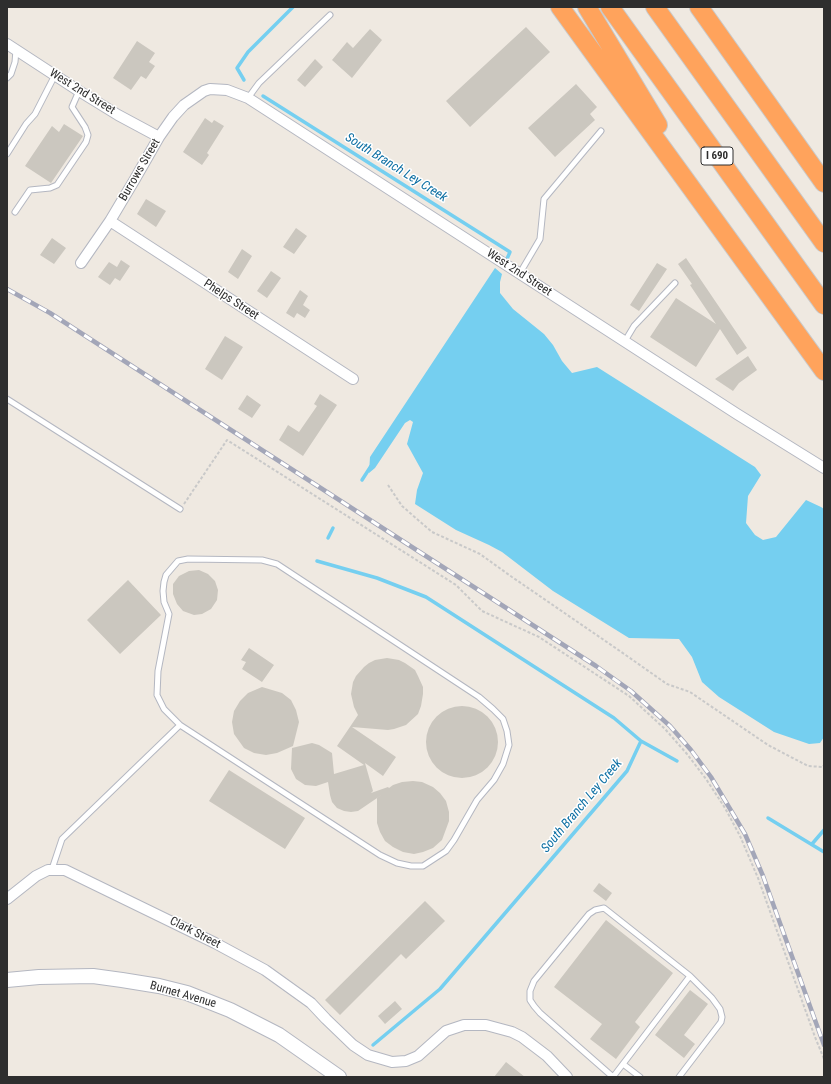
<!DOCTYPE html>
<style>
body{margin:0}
#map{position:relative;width:831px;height:1084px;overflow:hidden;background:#efe9e1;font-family:"Roboto Condensed",sans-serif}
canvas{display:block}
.frame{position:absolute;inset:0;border:8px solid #2e2e2e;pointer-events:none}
</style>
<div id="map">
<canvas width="831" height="1084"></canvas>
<div class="frame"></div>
</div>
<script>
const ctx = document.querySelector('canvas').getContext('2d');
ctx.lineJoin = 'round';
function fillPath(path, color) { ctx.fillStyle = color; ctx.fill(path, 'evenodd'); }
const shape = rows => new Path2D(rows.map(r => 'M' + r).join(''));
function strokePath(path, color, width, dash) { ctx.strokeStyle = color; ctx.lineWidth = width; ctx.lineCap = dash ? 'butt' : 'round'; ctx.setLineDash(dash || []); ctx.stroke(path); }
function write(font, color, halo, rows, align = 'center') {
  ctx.font = font + ' "Roboto Condensed",sans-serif'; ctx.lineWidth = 3; ctx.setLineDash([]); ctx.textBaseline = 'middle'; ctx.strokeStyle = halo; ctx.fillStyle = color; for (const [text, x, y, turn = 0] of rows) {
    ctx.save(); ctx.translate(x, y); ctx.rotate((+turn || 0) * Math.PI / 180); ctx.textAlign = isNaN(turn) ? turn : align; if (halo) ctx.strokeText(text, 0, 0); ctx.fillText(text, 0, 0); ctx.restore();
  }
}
const water = shape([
 [495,268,502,274,500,282,500,293,513,309,544,334,553,345,562,361,572,373,597,367,755,467,761,475,748,496,746,523,755,535,763,540,776,537,806,500,821,507,824,509,824,737,820,743,809,744,774,732,719,697,702,682,692,657,679,639,629,638,553,591,502,552,489,545,456,530,415,504,417,490,423,473,407,444,413,422,410,420,405,423,375,468,369,473,370,457]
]);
const stream = shape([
 [244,80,237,68,248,52,293,7],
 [263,96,510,252,506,261],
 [362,480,371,466],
 [328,538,333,528],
 [317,561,377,578,426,597,614,718,641,741,627,771,440,989,373,1045],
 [641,741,677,761],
 [768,818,824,852],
 [812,844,824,830]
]);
const building = shape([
 [526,27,550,52,470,127,446,101],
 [370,29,382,40,352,78,332,60,347,42,353,48],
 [137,41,155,53,149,62,155,66,146,79,141,76,131,90,113,78],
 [315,59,323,67,305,87,297,80],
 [576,84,597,107,590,114,595,120,555,157,528,128],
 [205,118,212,123,214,120,224,126,207,153,209,155,202,165,183,152],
 [64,124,83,136,51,183,25,166,52,126,59,132],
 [146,199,166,211,156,227,137,214],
 [296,228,307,236,294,254,283,247],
 [52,238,66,248,54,264,40,255],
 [242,249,252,256,238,279,228,272],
 [686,258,747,348,737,355,720,329,696,367,650,337,676,298,716,324,690,285,692,284,678,264],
 [121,260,130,266,120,281,115,278,110,285,98,277,109,262,117,267],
 [657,263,667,269,639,311,630,305],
 [271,271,281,278,267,298,257,291],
 [300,290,308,296,303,305,310,310,305,318,297,313,294,318,286,313],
 [225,336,243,347,222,380,205,369],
 [748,356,757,370,739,383,733,391,715,379],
 [320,394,337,405,303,456,279,440,288,425,299,432,317,406,314,404],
 [247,395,261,405,252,418,238,409],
 [199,570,208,574,215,581,218,590,217,600,211,609,202,614,194,615,183,611,177,604,173,594,173,584,179,576,189,571],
 [128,580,161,615,120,654,87,620],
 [249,648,274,665,262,682,242,669,246,662,241,660],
 [387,658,399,660,405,663,415,670,418,676,423,687,423,694,421,706,418,714,406,725,394,729,388,730,352,727,396,757,383,776,365,763,373,791,371,793,388,787,389,788,393,785,402,782,413,781,422,782,433,787,440,793,446,801,449,812,449,821,442,840,433,848,423,852,414,854,403,852,393,847,385,841,380,832,377,823,377,798,383,794,358,811,351,812,344,811,337,808,332,802,330,795,328,782,316,786,305,785,296,779,291,769,292,748,312,743,319,745,332,753,334,774,364,765,337,746,358,715,354,707,351,694,353,682,356,676,364,667,369,663,375,660],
 [262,687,282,693,291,700,296,710,299,722,293,746,277,753,266,755,254,753,244,748,234,734,232,722,234,711,240,701,248,693],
 '426 742a36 36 0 1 1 72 0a36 36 0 1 1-72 0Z',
 [229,770,305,818,285,849,209,801],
 [599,883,612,893,606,901,593,891],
 [425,901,445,921,406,959,401,954,340,1015,325,1000],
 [606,920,673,973,635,1022,640,1027,616,1059,590,1039,602,1024,554,987],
 [690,990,708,1004,684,1035,695,1044,684,1058,655,1035],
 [395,1001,402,1009,385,1024,378,1016],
 [506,1062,525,1077,494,1077]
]);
const path = shape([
 [388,485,402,506,432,532,480,554,512,577,617,649,667,684,690,692,768,745,808,766,823,767,824,765],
 [184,504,227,440,456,585,482,611,539,637,629,696,665,729,687,754,706,779,725,808,740,836,758,878,815,1037,824,1059]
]);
const lane = shape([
 [7,78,11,74,15,62,16,50],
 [248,98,259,83,330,15],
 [7,154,26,124,35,114,55,75],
 [15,212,30,190,50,188,57,185,86,142,88,135,85,127,72,107,79,91],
 [520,273,540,239,544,199,601,131],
 [625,341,634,326,675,283],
 [7,399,180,509],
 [52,869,62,839,180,725,380,855,397,863,411,866,423,866,446,851,454,840,477,800,494,780,503,764,509,745,507,731,503,719,493,709,479,697,277,564,262,560,188,559,178,561,166,575,164,582,163,591,164,602,169,614,158,671,157,695,164,709,180,725],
 [623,1064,640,1077],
 [613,1077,540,1013,534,1006,530,1000,530,991,534,981,589,914,595,910,604,908,690,976],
 [613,1077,690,976,712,998,720,1009,722,1017,721,1022,679,1077]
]);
const street = shape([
 [7,44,79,91,118,115,159,137],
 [110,221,353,379],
 [81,263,110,221,135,179,159,137,173,117,184,105,204,91,210,89,227,90,248,98,737,414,824,468],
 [7,899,36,876,48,870,65,870,215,943,265,970,311,1003,326,1019,353,1045,368,1055,392,1062,406,1061,418,1056,446,1031,464,1025,486,1025,512,1032,522,1037,547,1056,567,1077]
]);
const secondary = shape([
 [7,980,39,977,93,976,122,980,159,986,187,993,230,1010,279,1035,339,1077]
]);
const highway = shape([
 [560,7,824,371],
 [587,7,658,125],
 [610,7,824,305],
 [655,7,824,243],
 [699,7,824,183]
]);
const rail = shape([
 [7,289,50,313,596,666,631,691,670,726,691,750,711,777,745,834,763,876,824,1045]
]);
const shields = [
 [717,156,32]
];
const shieldNames = [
 ["I 690",717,156]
];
const streetNames = [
 ["West 2nd Street",82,92,32],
 ["Burrows Street",140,170,-60],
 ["West 2nd Street",519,273,33],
 ["Phelps Street",231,300,33],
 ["Clark Street",195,933,27],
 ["Burnet Avenue",183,995,16]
];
const waterNames = [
 ["South Branch Ley Creek",396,168,32],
 ["South Branch Ley Creek",582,806,-50]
];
fillPath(water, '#75cff0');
strokePath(stream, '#75cff0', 3.5);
fillPath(building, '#cbc7bf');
strokePath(lane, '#b4b7c1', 7);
strokePath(street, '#b4b7c1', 12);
strokePath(secondary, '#b4b7c1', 16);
strokePath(highway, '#c9c9c9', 20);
strokePath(path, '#c9c9c9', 2, [3, 2]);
strokePath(lane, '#fff', 5);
strokePath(street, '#fff', 10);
strokePath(secondary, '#fff', 14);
strokePath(highway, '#ffa35c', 18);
strokePath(rail, '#a3a6b8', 4.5);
strokePath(rail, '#fff', 3, [9]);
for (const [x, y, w] of shields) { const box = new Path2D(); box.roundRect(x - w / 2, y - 9, w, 18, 3); ctx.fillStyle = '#fff'; ctx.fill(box); strokePath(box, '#2e2e2e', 1); }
write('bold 11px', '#2e2e2e', null, shieldNames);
write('12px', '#2e2e2e', '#fff', streetNames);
write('italic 13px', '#0d6fa3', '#fff', waterNames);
</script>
